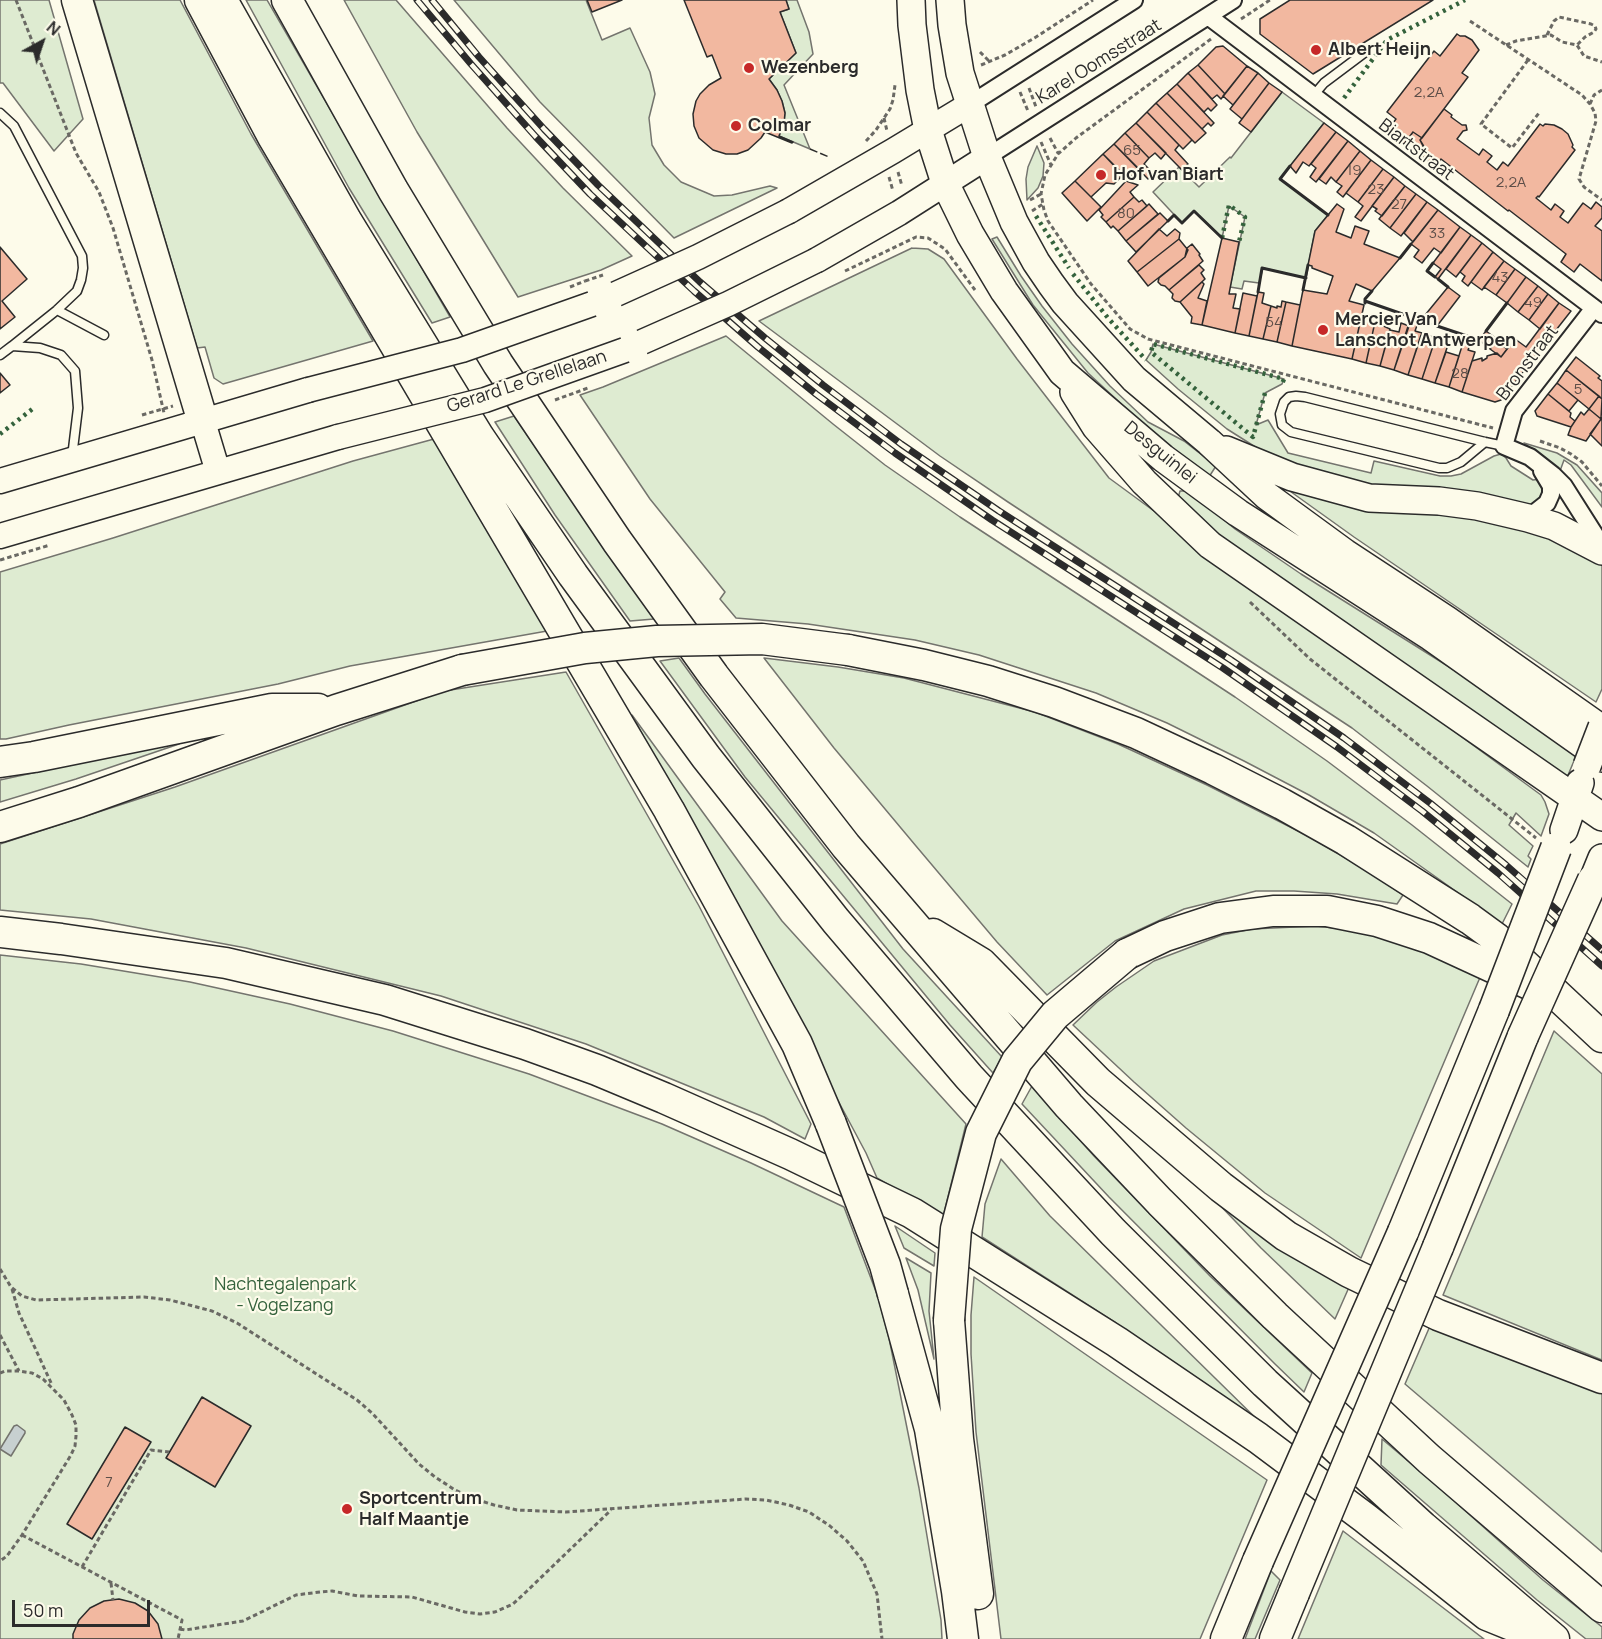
<!DOCTYPE html>
<style>
body{margin:0}
#map{position:relative;width:1602px;height:1639px;overflow:hidden;background:#fdfbea;font-family:Manrope,sans-serif}
canvas{display:block}
.north{position:absolute;left:12px;top:12px;width:60px;height:60px;-webkit-text-stroke:4px #fdfbea;paint-order:stroke;rotate:40deg;font-size:16px;font-weight:700;line-height:24px;text-align:center;color:#2b2b2b}
.north::after{content:'';display:block;margin:auto;width:21px;height:27px;background:#2b2b2b;clip-path:polygon(50% 0,100% 100%,50% 72%,0 100%)}
.scale{position:absolute;left:12px;top:1600px;width:138px;height:27px;box-sizing:border-box;border:3px solid #2b2b2b;border-top:0;padding-left:8px;font-size:18px;line-height:21px;white-space:nowrap;color:#2b2b2b;-webkit-text-stroke:4px #fdfbea;paint-order:stroke}
</style>
<div id="map">
<canvas width="1602" height="1639"></canvas>
<div class="north">N</div>
<div class="scale">50 m</div>
</div>
<script>
const ctx = document.querySelector('canvas').getContext('2d');
ctx.lineJoin = 'round';
function fillPath(path, color) { ctx.fillStyle = color; ctx.fill(path, 'evenodd'); }
const shape = rows => new Path2D(rows.map(r => 'M' + r).join(''));
function strokePath(path, color, width, dash) { ctx.strokeStyle = color; ctx.lineWidth = width; ctx.lineCap = dash ? 'butt' : 'round'; ctx.setLineDash(dash || []); ctx.stroke(path); }
function write(font, color, halo, rows, align = 'center') {
  ctx.font = font + ' Manrope,sans-serif'; ctx.lineWidth = 4.5; ctx.setLineDash([]); ctx.textBaseline = 'middle'; ctx.strokeStyle = halo; ctx.fillStyle = color; for (const [text, x, y, turn = 0] of rows) {
    ctx.save(); ctx.translate(x, y); ctx.rotate((+turn || 0) * Math.PI / 180); ctx.textAlign = isNaN(turn) ? turn : align; if (halo) ctx.strokeText(text, 0, 0); ctx.fillText(text, 0, 0); ctx.restore();
  }
}
const green = shape([
 [0,0,49,0,83,119,54,151,3,83,0,83,0,0],
 [94,0,180,0,251,134,373,341,223,384,214,378,205,347,197,348,94,0],
 [246,0,267,0,450,317,432,323,349,188,246,0],
 [344,0,396,0,507,128,563,188,632,256,601,270,518,297,417,132,344,0],
 [454,0,586,0,602,40,630,28,650,72,655,94,649,118,652,145,664,165,681,182,714,196,732,195,770,186,777,188,674,238,540,102,454,0],
 [786,0,797,0,809,32,813,54,784,85,810,149,779,136,784,123,785,113,782,101,777,90,769,79,796,53,780,12,789,9,786,0],
 [1282,92,1324,123,1280,179,1328,215,1315,231,1306,278,1263,268,1259,283,1244,281,1242,289,1230,287,1245,217,1229,206,1222,238,1194,211,1182,223,1153,192,1179,167,1199,187,1230,157,1231,158,1282,92],
 [1037,146,1044,163,1043,176,1038,188,1027,200,1026,179,1028,167,1037,146],
 [997,237,1021,276,1042,306,1072,344,1110,386,1148,422,1184,441,1216,466,1207,480,1159,439,1088,373,1033,305,992,239,997,237],
 [912,248,928,249,944,259,1017,359,1109,478,1541,795,1545,802,1549,814,1541,836,1516,813,1509,825,1533,846,1528,856,1531,859,1528,867,1427,786,1352,728,1008,502,940,456,759,321,912,248],
 [726,336,833,424,885,465,960,517,1235,697,1327,761,1412,825,1512,904,1502,924,1374,833,1309,795,1244,761,1167,723,1096,693,979,655,915,640,808,624,736,618,720,599,725,592,650,499,580,395,603,387,726,336],
 [1153,344,1284,379,1282,384,1265,393,1256,425,1268,420,1288,453,1371,473,1374,461,1440,476,1451,476,1461,474,1494,456,1501,454,1506,458,1511,466,1533,480,1541,479,1543,481,1544,496,1534,504,1530,505,1371,488,1276,460,1227,429,1178,389,1146,360,1151,352,1153,344],
 [514,416,654,619,630,621,555,515,495,422,514,416],
 [434,439,547,631,350,666,278,684,69,725,6,739,0,739,0,572,113,538,353,461,434,439],
 [1524,443,1557,453,1577,465,1602,493,1602,507,1571,465,1564,460,1560,471,1524,443],
 [1287,489,1473,515,1525,528,1570,545,1602,564,1602,689,1596,702,1354,537,1287,489],
 [1180,491,1189,491,1235,529,1301,574,1470,680,1576,756,1566,780,1242,555,1178,498,1180,491],
 [679,658,705,694,903,949,1002,1057,993,1073,950,1025,745,777,660,661,679,658],
 [764,658,838,667,904,678,1035,712,1118,744,1207,785,1310,837,1366,870,1403,895,1397,904,1337,894,1294,891,1256,891,1184,909,1115,941,1047,995,997,942,916,846,834,748,764,658],
 [566,672,699,906,811,1124,805,1139,764,1117,586,1044,441,996,246,948,91,919,0,910,0,844,175,787,444,691,566,672],
 [632,715,782,921,966,1124,943,1217,877,1178,866,1153,632,715],
 [181,741,179,744,76,779,0,802,0,780,181,741],
 [1316,926,1352,930,1389,939,1424,950,1481,975,1361,1258,1265,1193,1186,1128,1134,1082,1073,1025,1097,1002,1116,987,1154,961,1222,935,1252,929,1316,926],
 [0,955,81,964,190,982,290,1004,393,1031,529,1074,662,1124,751,1163,844,1207,878,1297,889,1338,919,1488,941,1620,942,1639,0,1639,0,955],
 [1554,1031,1602,1074,1602,1360,1443,1295,1554,1031],
 [1032,1086,1094,1156,1210,1276,1312,1373,1304,1392,1275,1364,1109,1197,1022,1104,1032,1086],
 [1001,1159,1050,1216,1272,1434,1116,1323,982,1237,985,1204,1001,1159],
 [1212,1197,1350,1285,1335,1319,1261,1248,1212,1197],
 [895,1226,935,1253,934,1266,904,1248,895,1226],
 [906,1258,931,1273,929,1311,934,1359,918,1290,906,1258],
 [974,1277,1267,1480,1200,1639,1001,1639,976,1432,971,1354,971,1315,974,1277],
 [1430,1326,1602,1393,1602,1552,1405,1384,1430,1326],
 [1382,1439,1434,1483,1543,1580,1602,1627,1602,1639,1586,1639,1537,1600,1381,1465,1382,1439],
 [1343,1531,1412,1584,1484,1639,1298,1639,1343,1531],
 [1271,1571,1280,1580,1255,1639,1245,1639,1271,1571]
]);
const water = shape([
 [17,1425,25,1431,25,1433,11,1456,0,1449,14,1426,17,1425]
]);
const building = shape([
 [587,0,622,0,592,12,587,0],
 [684,0,786,0,789,9,780,12,796,53,769,79,777,90,782,101,785,113,784,123,779,136,793,142,792,143,765,132,761,138,748,150,737,154,726,154,713,150,699,138,694,126,693,114,696,101,700,94,709,85,721,78,712,55,707,57,684,0],
 [1290,0,1433,0,1313,74,1260,34,1260,19,1290,0],
 [1457,34,1460,36,1465,36,1472,40,1479,50,1462,73,1468,77,1422,138,1413,132,1404,144,1387,131,1396,119,1387,112,1434,51,1440,56,1457,34],
 [1223,46,1247,66,1225,94,1198,65,1216,47,1223,46],
 [1198,65,1225,94,1221,99,1217,95,1212,99,1188,73,1198,65],
 [1247,66,1258,73,1233,105,1223,96,1247,66],
 [1188,73,1217,105,1211,111,1208,108,1204,112,1177,84,1188,73],
 [1258,73,1269,83,1242,119,1230,109,1258,73],
 [1269,83,1282,92,1251,132,1239,123,1269,83],
 [1177,84,1214,123,1211,126,1208,123,1202,129,1167,93,1177,84],
 [1167,93,1206,133,1195,143,1156,103,1167,93],
 [1156,103,1192,140,1183,149,1147,112,1156,103],
 [1444,109,1452,115,1451,117,1462,125,1466,125,1467,130,1463,131,1457,139,1479,155,1483,149,1492,156,1487,162,1497,170,1503,162,1508,166,1540,124,1543,126,1545,124,1554,125,1562,129,1568,134,1573,145,1572,147,1575,150,1539,197,1538,196,1536,198,1551,210,1555,204,1564,211,1560,217,1568,223,1583,203,1591,209,1596,202,1602,207,1602,218,1595,226,1602,231,1602,281,1580,264,1574,272,1561,262,1566,254,1509,210,1508,211,1441,159,1435,167,1422,156,1426,150,1420,140,1444,109],
 [1147,112,1179,145,1175,150,1188,164,1182,170,1136,123,1147,112],
 [1136,123,1166,153,1161,159,1155,153,1149,158,1125,133,1136,123],
 [1324,123,1336,132,1309,166,1303,162,1296,173,1290,166,1324,123],
 [1336,132,1348,141,1316,182,1310,177,1316,168,1311,164,1336,132],
 [1413,132,1422,138,1420,140,1423,146,1420,149,1408,139,1413,132],
 [1125,133,1149,158,1144,164,1154,174,1148,179,1114,144,1125,133],
 [1348,141,1360,151,1336,182,1331,177,1326,184,1319,179,1348,141],
 [1114,144,1139,169,1128,179,1103,154,1114,144],
 [1360,151,1371,160,1343,197,1337,192,1342,186,1336,182,1360,151],
 [1103,154,1120,172,1120,178,1114,184,1106,183,1091,197,1075,181,1103,154],
 [1371,160,1383,169,1358,202,1346,193,1371,160],
 [1383,169,1394,177,1361,221,1355,217,1363,206,1358,202,1383,169],
 [1394,177,1405,186,1382,216,1375,211,1377,209,1372,206,1394,177],
 [1075,181,1101,207,1087,221,1062,193,1075,181],
 [1126,181,1138,185,1130,192,1134,197,1106,222,1101,217,1103,215,1099,210,1126,181],
 [1405,186,1416,194,1390,228,1379,219,1405,186],
 [1416,194,1427,202,1401,236,1390,228,1416,194],
 [1134,197,1139,202,1142,200,1147,206,1118,231,1113,226,1111,228,1106,222,1134,197],
 [1427,202,1438,210,1413,242,1404,233,1427,202],
 [1149,204,1158,214,1126,241,1118,231,1149,204],
 [1337,204,1344,209,1336,232,1351,238,1355,226,1369,231,1364,244,1400,258,1372,291,1356,284,1349,301,1364,305,1352,359,1292,346,1303,290,1327,294,1333,276,1312,268,1312,266,1308,265,1315,231,1337,204],
 [1438,210,1460,227,1441,253,1434,248,1422,263,1414,257,1419,250,1411,244,1438,210],
 [1160,213,1168,221,1136,252,1126,241,1160,213],
 [1460,227,1471,235,1438,279,1435,277,1441,269,1433,263,1460,227],
 [1159,229,1167,236,1175,229,1180,233,1179,239,1137,272,1128,261,1159,229],
 [1471,235,1482,243,1456,277,1446,269,1471,235],
 [1222,238,1239,242,1229,294,1236,294,1233,308,1240,309,1235,333,1202,325,1222,238],
 [1179,239,1188,250,1185,257,1148,286,1137,272,1179,239],
 [1482,243,1493,252,1468,286,1462,281,1465,276,1460,272,1482,243],
 [1192,244,1200,254,1199,255,1203,261,1169,290,1165,286,1161,285,1158,282,1159,278,1185,257,1187,248,1192,244],
 [0,247,27,279,2,301,15,317,0,329,0,247],
 [1493,252,1504,261,1482,290,1471,282,1493,252],
 [1504,261,1515,269,1496,295,1484,287,1504,261],
 [1199,265,1204,270,1201,273,1205,279,1180,302,1175,301,1172,298,1173,294,1169,290,1199,265],
 [1515,269,1526,277,1507,303,1496,295,1515,269],
 [1526,277,1538,286,1518,312,1507,303,1526,277],
 [1202,282,1204,284,1198,298,1207,301,1202,325,1191,323,1192,317,1180,302,1202,282],
 [1538,286,1548,294,1529,320,1518,312,1538,286],
 [1448,287,1460,296,1437,326,1421,320,1448,287],
 [1258,292,1264,293,1262,303,1271,306,1263,339,1249,336,1258,292],
 [1243,293,1257,296,1249,336,1235,333,1243,293],
 [1548,294,1559,303,1540,329,1529,320,1548,294],
 [1282,301,1286,302,1277,342,1263,339,1271,306,1277,308,1277,306,1281,307,1282,301],
 [1286,302,1300,305,1292,346,1277,342,1286,302],
 [1559,303,1571,311,1501,400,1495,402,1462,392,1472,361,1482,358,1482,361,1487,358,1487,356,1497,353,1501,357,1515,339,1526,347,1559,303],
 [1411,317,1419,320,1415,331,1422,333,1408,375,1394,370,1411,317],
 [1361,318,1375,322,1366,363,1352,359,1361,318],
 [1375,322,1390,329,1380,366,1366,363,1375,322],
 [1401,323,1409,326,1394,370,1380,366,1390,330,1399,332,1401,323],
 [1486,331,1497,339,1490,349,1479,340,1486,331],
 [1421,335,1436,337,1422,379,1408,375,1421,335],
 [1436,337,1449,342,1435,383,1422,379,1436,337],
 [1496,341,1507,349,1501,357,1490,349,1496,341],
 [1463,343,1470,345,1468,350,1475,352,1462,392,1449,387,1463,343],
 [1446,352,1459,356,1449,387,1435,383,1446,352],
 [1576,357,1600,376,1598,378,1602,381,1602,399,1566,370,1576,357],
 [1566,370,1599,396,1589,409,1557,383,1566,370],
 [0,373,10,385,0,393,0,373],
 [1557,383,1578,400,1569,411,1548,394,1557,383],
 [1548,394,1571,413,1570,417,1575,421,1571,427,1537,416,1535,411,1548,394],
 [1599,396,1602,399,1601,419,1589,409,1599,396],
 [1589,409,1601,419,1586,441,1568,435,1571,427,1581,412,1584,415,1589,409],
 [1602,418,1602,446,1590,434,1602,418],
 [202,1397,251,1426,215,1487,166,1458,202,1397],
 [125,1427,151,1442,92,1539,67,1524,125,1427],
 [119,1599,135,1603,148,1611,158,1624,162,1639,73,1639,73,1634,79,1620,90,1608,104,1601,119,1599]
]);
const path = shape([
 [16,0,76,153,99,192,113,228,152,360,164,413],
 [1241,19,1270,0],
 [1470,21,1582,95,1590,104,1595,113,1596,121,1579,179,1584,187,1602,200],
 [1547,35,1554,21,1559,17,1591,24,1595,26,1596,29,1594,32,1585,37,1577,45],
 [1211,39,1076,138,1058,154,1045,175,1041,194,1044,210,1048,221,1091,284,1130,329,1148,339,1493,428],
 [1506,45,1516,41,1551,35,1562,42,1577,45,1584,56,1602,62],
 [980,52,989,61],
 [1528,60,1481,124,1512,148,1539,113],
 [981,65,1005,55,1036,37,1093,0],
 [1029,88,1036,107],
 [1020,92,1028,111],
 [1590,104,1594,95,1602,90],
 [884,118,887,131],
 [1050,138,1058,153],
 [866,141,876,130,890,109,893,100,895,85],
 [1041,142,1051,165],
 [898,172,902,186],
 [889,177,893,191],
 [1030,200,1041,194],
 [1032,211,1043,204],
 [845,271,916,237,928,238,945,249,975,290],
 [585,281,603,275],
 [142,415,173,406],
 [1540,441,1560,448,1571,454,1582,462,1602,486],
 [0,560,50,545],
 [1250,602,1310,659,1536,838],
 [0,1269,11,1287,22,1296,36,1300,144,1297,170,1300,212,1311,237,1323,357,1400,372,1413,419,1464,435,1477,455,1490,475,1499,494,1505,517,1510,566,1512,746,1499,766,1500,789,1505,809,1512,830,1526,847,1541,863,1561,877,1594,882,1639],
 [12,1289,19,1313,52,1385],
 [0,1335,19,1371],
 [0,1373,5,1371,19,1371,32,1373,43,1379,64,1400,72,1415,76,1425,76,1436,75,1446,71,1455,22,1535,7,1556,0,1561],
 [22,1535,182,1620,178,1639],
 [82,1567,151,1450,169,1452],
 [111,1583,113,1600],
 [180,1629,185,1630,243,1621,296,1595,320,1592,332,1591,358,1596,412,1597,465,1612,480,1614,495,1612,513,1604,527,1591,611,1510]
]);
const lane = shape([
 [1313,96,1324,83,1364,53],
 [0,113,14,126,82,256,83,268,81,280,77,291,57,310,12,346],
 [57,310,104,335],
 [0,355,12,346,40,348,61,355,75,371,78,408,72,457],
 [1485,442,1461,462,1447,468,1439,468,1291,432,1282,425,1280,414,1284,402,1289,397,1296,396,1305,397,1485,442,1504,446]
]);
const street = shape([
 [1208,16,1602,314],
 [969,105,1134,0],
 [987,157,1233,0],
 [1594,308,1514,411,1504,446,1530,457,1553,475,1564,486,1602,546],
 [1528,518,1547,503,1551,494,1551,486,1542,471]
]);
const secondary = shape([
 [789,211,893,151,969,105],
 [817,260,899,213,987,157],
 [203,422,218,472],
 [0,481,308,390],
 [0,536,338,437]
]);
const primary = shape([
 [911,0,912,25,920,90,928,130,945,183,970,234,1004,291,1062,372,1163,458,1238,513,1431,637,1602,758],
 [950,0,952,25,960,73,987,157,1014,222,1036,262,1051,284,1065,303,1134,379,1209,442,1267,496,1345,553,1447,620,1602,729],
 [1074,392,1096,427,1144,482,1210,545,1602,817],
 [1226,450,1292,477,1369,498,1439,501,1477,506,1528,518,1554,526,1602,551],
 [1564,830,1580,783],
 [1593,880,1602,858]
]);
const highway = shape([
 [77,0,203,422],
 [200,0,273,137,669,810,797,1044,831,1124],
 [222,0,346,220,479,437,573,575,706,757,836,921,969,1077,1113,1232,1265,1383,1423,1527,1554,1639],
 [287,0,393,190,498,364,617,541,714,676,846,846,1069,1106,1160,1202,1275,1316,1429,1459,1602,1607],
 [848,650,924,665,988,681,1054,702,1136,733,1213,769,1282,804,1346,840,1470,919,1496,938,1602,1037],
 [0,762,34,757,272,709,318,709],
 [0,827,79,802,336,710,462,670],
 [0,932,61,939,226,963,385,1000,525,1044,597,1070,664,1098,790,1154,912,1213,1117,1342,1258,1438,1365,1518,1487,1615,1536,1635],
 [933,934,981,963,1098,1082,1221,1187,1286,1236,1349,1272,1438,1315,1602,1378],
 [1127,954,1165,936,1220,918,1273,911,1327,911,1377,921,1429,938,1531,985],
 [1403,1232,1494,1010],
 [1438,1247,1523,1036],
 [893,1294,930,1429,957,1591,963,1639],
 [949,1320,958,1439,978,1594],
 [1226,1639,1258,1561],
 [1275,1639,1294,1593]
]);
const rail = shape([
 [417,0,471,64,536,137,590,194,694,291,758,347,816,394,895,453,992,520,1223,668,1337,747,1422,811,1498,873,1602,966],
 [432,0,479,57,544,129,598,185,700,282,765,338,823,385,901,444,999,511,1231,660,1344,738,1430,803,1506,865,1602,950]
]);
const pathBridge = shape([
 [570,287,585,281],
 [555,400,588,388]
]);
const secondaryBridge = shape([
 [616,294,698,257,789,211],
 [642,342,728,304,817,260],
 [308,390,462,350,592,304],
 [338,437,485,400,625,350]
]);
const primaryBridge = shape([
 [1587,766,1602,727]
]);
const highwayBridge = shape([
 [462,670,585,648,657,641,762,639,848,650],
 [1494,1010,1556,848],
 [1523,1036,1593,880],
 [831,1124,885,1265,893,1294],
 [949,1320,956,1229,981,1133,1017,1061,1055,1015,1127,954],
 [1258,1561,1403,1232],
 [1294,1593,1438,1247]
]);
const hedge = shape([
 [1344,98,1387,40,1465,0],
 [1036,216,1069,268],
 [1222,238,1229,205,1245,217,1239,242],
 [1073,274,1108,318,1146,360],
 [1265,393,1253,437,1151,352,1153,344,1284,379,1282,384],
 [0,434,35,407]
]);
const fence = shape([
 [810,149,829,157]
]);
const wall = shape([
 [1290,166,1280,179,1328,215],
 [1168,221,1174,215,1182,223,1194,211,1222,238],
 [1400,258,1411,244],
 [1433,263,1427,271,1435,277],
 [1438,279,1448,287],
 [1303,290,1308,265],
 [1258,292,1262,268,1306,278],
 [1365,301,1411,317],
 [1365,303,1365,299,1372,291],
 [1437,326,1479,340],
 [1486,331,1507,303]
]);
const markers = [
 [1316,50,6,"#c62828"],
 [749,68,6,"#c62828"],
 [736,126,6,"#c62828"],
 [1101,175,6,"#c62828"],
 [1323,330,6,"#c62828"],
 [347,1509,6,"#c62828"]
];
const numberNames = [
 ["2,2A",1429,93],
 ["65",1132,151],
 ["19",1354,171],
 ["2,2A",1511,183],
 ["23",1376,190],
 ["27",1399,205],
 ["80",1126,214],
 ["33",1437,234],
 ["43",1500,278],
 ["49",1533,303],
 ["54",1274,323],
 ["28",1460,374],
 ["5",1578,390],
 ["7",109,1483]
];
const poiNames = [
 ["Albert Heijn",1328,50],
 ["Wezenberg",761,68],
 ["Colmar",748,126],
 ["Hof van Biart",1113,175],
 ["Mercier Van",1335,320],
 ["Lanschot Antwerpen",1335,341],
 ["Sportcentrum",359,1499],
 ["Half Maantje",359,1520]
];
const streetNames = [
 ["Karel Oomsstraat",1099,62,-32],
 ["Biartstraat",1416,150,37],
 ["Bronstraat",1528,363,-53],
 ["Gerard Le Grellelaan",527,382,-18],
 ["Desguinlei",1160,453,39]
];
const parkNames = [
 ["Nachtegalenpark",285,1285],
 ["- Vogelzang",285,1306]
];
fillPath(green, '#deebd1');
strokePath(green, '#74746e', 1.5);
fillPath(water, '#c7d0d0');
strokePath(water, '#74746e', 1.5);
fillPath(building, '#f2b8a0');
strokePath(building, '#2b2b2b', 1.5);
strokePath(lane, '#2b2b2b', 11);
strokePath(street, '#2b2b2b', 20);
strokePath(secondary, '#2b2b2b', 27);
strokePath(primary, '#2b2b2b', 30);
strokePath(highway, '#2b2b2b', 33);
strokePath(path, '#6a6964', 3, [4.5, 3]);
strokePath(lane, '#fdfbea', 8);
strokePath(street, '#fdfbea', 16);
strokePath(secondary, '#fdfbea', 24);
strokePath(primary, '#fdfbea', 27);
strokePath(highway, '#fdfbea', 30);
strokePath(rail, '#2b2b2b', 7);
strokePath(rail, '#fdfbea', 4.5, [14]);
strokePath(secondaryBridge, '#2b2b2b', 27, []);
strokePath(primaryBridge, '#2b2b2b', 30, []);
strokePath(highwayBridge, '#2b2b2b', 33, []);
strokePath(pathBridge, '#6a6964', 3, [4.5, 3]);
strokePath(secondaryBridge, '#fdfbea', 24);
strokePath(primaryBridge, '#fdfbea', 27);
strokePath(highwayBridge, '#fdfbea', 30);
strokePath(hedge, '#34623c', 4.5, [3, 4.5]);
strokePath(fence, '#2b2b2b', 1.5, [8, 3]);
strokePath(wall, '#2b2b2b', 3);
for (const [x, y, r, color] of markers) { const dot = new Path2D(); dot.arc(x, y, r, 0, 2 * Math.PI); ctx.fillStyle = color; ctx.fill(dot); strokePath(dot, '#fdfbea', 2); }
write('15px', '#5d4e48', null, numberNames);
write('bold 18px', '#2b2b2b', '#fdfbea', poiNames, 'left');
write('18px', '#2b2b2b', '#fdfbea', streetNames);
write('18px', '#34623c', '#fdfbea', parkNames);
</script>
